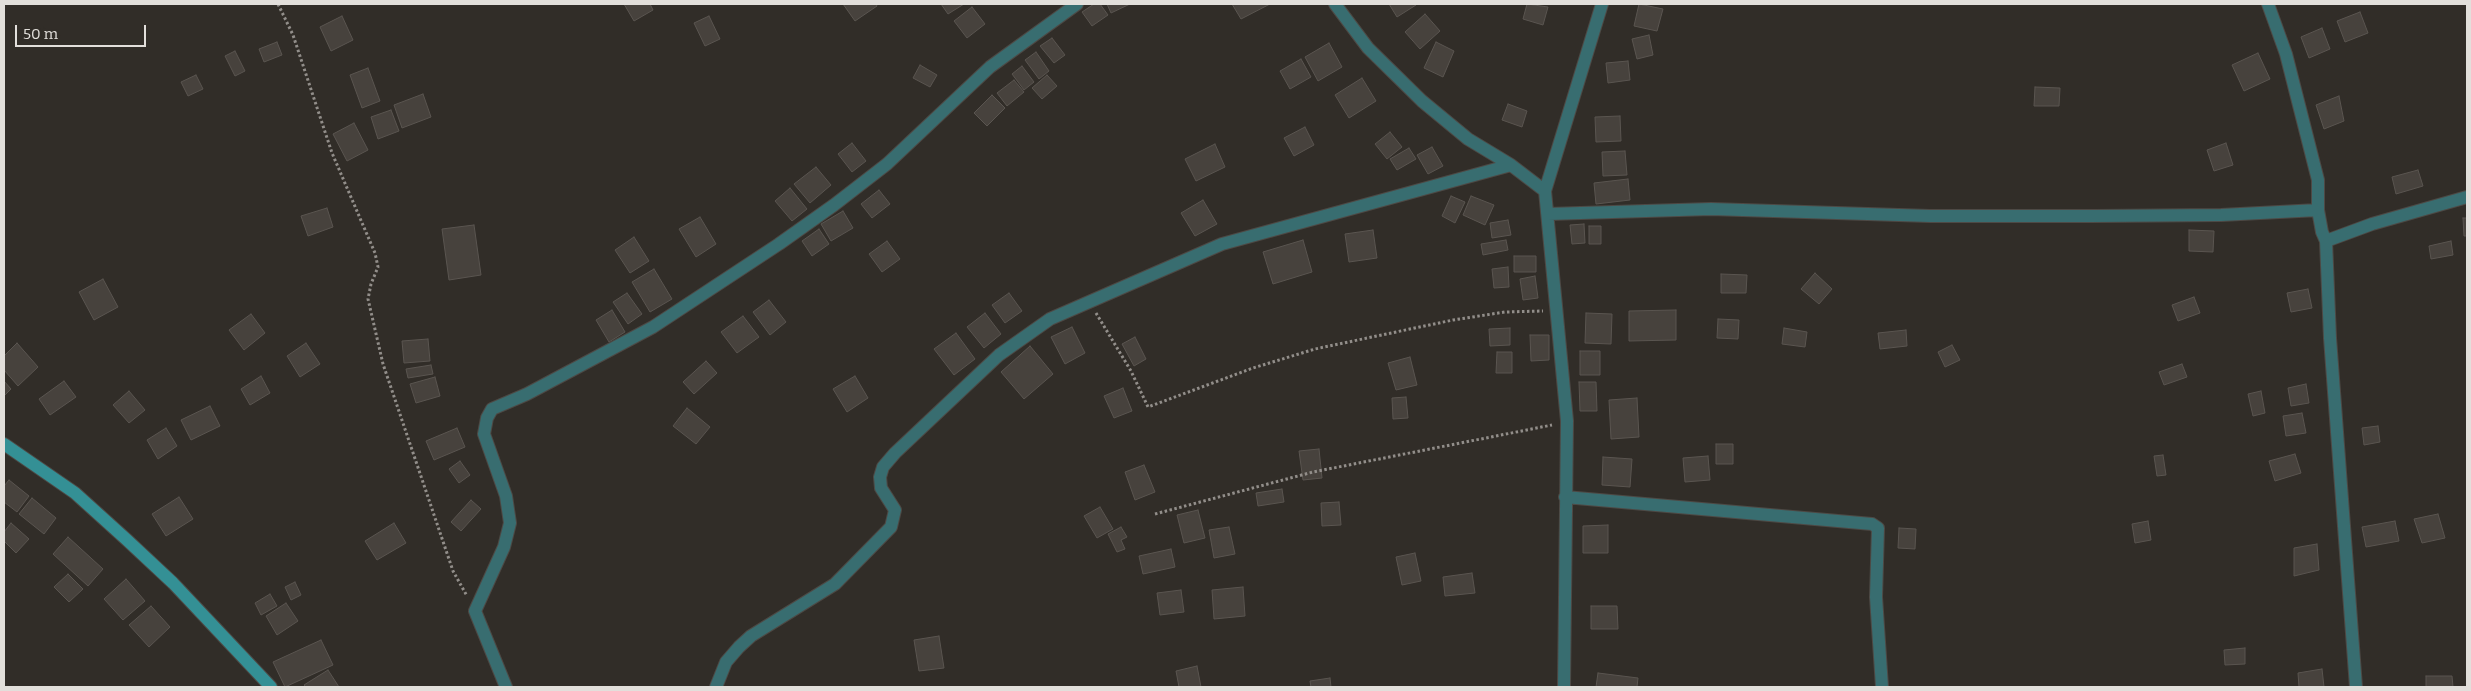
<!DOCTYPE html>
<style>
body{margin:0}
#map{position:relative;width:2471px;height:691px;overflow:hidden;background:#312d28;font-family:Bitter,serif}
canvas{display:block}
.frame{position:absolute;inset:0;border:5px solid #e2dfdb;pointer-events:none}
.scale{position:absolute;left:15px;top:25px;width:131px;height:22px;box-sizing:border-box;border:2px solid #e2dfdb;border-top:0;padding-left:6px;font-size:15px;line-height:18px;white-space:nowrap;color:#e2dfdb;-webkit-text-stroke:4px #312d28;paint-order:stroke}
</style>
<div id="map">
<canvas width="2471" height="691"></canvas>
<div class="frame"></div>
<div class="scale">50 m</div>
</div>
<script>
const ctx = document.querySelector('canvas').getContext('2d');
ctx.lineJoin = 'round';
function fillPath(path, color) { ctx.fillStyle = color; ctx.fill(path, 'evenodd'); }
const shape = rows => new Path2D(rows.map(r => 'M' + r).join(''));
function strokePath(path, color, width, dash) { ctx.strokeStyle = color; ctx.lineWidth = width; ctx.lineCap = dash ? 'butt' : 'round'; ctx.setLineDash(dash || []); ctx.stroke(path); }
const building = shape([
 [624,4,650,4,653,10,634,21,624,4],
 [843,4,876,4,877,6,855,21,843,4],
 [941,4,964,4,948,14,941,4],
 [1094,4,1100,4,1108,15,1092,26,1082,12,1094,4],
 [1107,4,1130,4,1111,13,1107,4],
 [1232,4,1270,4,1241,19,1232,4],
 [1389,4,1415,4,1416,5,1397,17,1389,4],
 [1527,4,1548,7,1543,25,1523,19,1527,4],
 [1639,4,1663,9,1657,31,1634,26,1639,4],
 [972,7,985,24,967,38,954,21,972,7],
 [2360,12,2368,33,2345,42,2337,21,2360,12],
 [1425,14,1440,31,1420,49,1405,32,1425,14],
 [342,16,353,40,331,51,320,27,342,16],
 [709,16,720,39,705,46,694,23,709,16],
 [2322,28,2330,49,2309,58,2301,37,2322,28],
 [1649,35,1653,55,1637,59,1632,39,1649,35],
 [1052,38,1065,55,1054,63,1040,46,1052,38],
 [277,42,282,55,264,62,259,49,277,42],
 [1436,42,1454,51,1443,77,1424,68,1436,42],
 [1329,43,1342,67,1318,81,1305,57,1329,43],
 [235,51,245,71,235,76,225,56,235,51],
 [1036,52,1049,71,1039,79,1025,60,1036,52],
 [2258,53,2270,79,2244,91,2232,65,2258,53],
 [1301,59,1311,77,1290,89,1280,71,1301,59],
 [1628,61,1630,80,1608,83,1606,63,1628,61],
 [920,65,937,75,930,87,913,78,920,65],
 [1022,66,1034,82,1024,90,1012,74,1022,66],
 [368,68,380,101,362,108,350,75,368,68],
 [196,75,203,89,188,96,181,82,196,75],
 [1047,75,1057,86,1042,99,1032,88,1047,75],
 [1362,78,1376,101,1349,118,1335,95,1362,78],
 [1014,80,1024,92,1007,106,997,93,1014,80],
 [2035,87,2060,88,2059,106,2034,106,2035,87],
 [423,94,431,117,402,128,394,105,423,94],
 [992,95,1005,108,987,126,974,113,992,95],
 [2339,96,2344,121,2324,129,2316,105,2339,96],
 [1508,104,1527,111,1522,127,1502,120,1508,104],
 [391,110,399,131,378,139,371,117,391,110],
 [1620,116,1621,141,1596,142,1595,117,1620,116],
 [354,123,368,150,347,161,333,134,354,123],
 [1305,127,1314,145,1294,156,1284,138,1305,127],
 [1390,132,1402,147,1387,159,1375,144,1390,132],
 [852,143,866,161,852,172,838,154,852,143],
 [2226,143,2233,165,2214,171,2207,150,2226,143],
 [1215,144,1225,167,1196,181,1185,159,1215,144],
 [1432,147,1443,166,1428,174,1417,155,1432,147],
 [1409,148,1416,159,1397,170,1390,159,1409,148],
 [1625,151,1627,175,1603,176,1602,152,1625,151],
 [816,167,831,185,810,203,794,184,816,167],
 [2418,170,2423,186,2396,194,2392,177,2418,170],
 [1628,179,1630,200,1596,204,1594,183,1628,179],
 [790,188,807,209,792,221,775,201,790,188],
 [879,190,890,204,872,218,861,204,879,190],
 [1451,196,1465,202,1455,223,1442,216,1451,196],
 [1471,196,1494,205,1485,225,1463,215,1471,196],
 [1203,200,1217,224,1195,236,1181,213,1203,200],
 [327,208,333,227,308,236,301,216,327,208],
 [843,211,853,228,831,241,821,224,843,211],
 [700,217,716,244,696,257,679,229,700,217],
 [2463,218,2467,218,2467,236,2464,236,2463,218],
 [1508,220,1511,235,1492,238,1490,223,1508,220],
 [1584,224,1585,243,1572,244,1570,225,1584,224],
 [474,225,481,275,449,280,442,229,474,225],
 [1589,226,1601,226,1601,244,1589,244,1589,226],
 [819,229,829,244,812,256,802,241,819,229],
 [1373,230,1377,258,1349,262,1345,234,1373,230],
 [2189,230,2214,231,2213,252,2189,251,2189,230],
 [634,237,649,261,630,273,615,250,634,237],
 [1303,240,1312,272,1273,284,1263,252,1303,240],
 [1506,240,1508,250,1483,255,1481,244,1506,240],
 [887,241,900,259,882,272,869,254,887,241],
 [2451,241,2453,255,2431,259,2429,246,2451,241],
 [1514,256,1536,256,1536,272,1514,272,1514,256],
 [1508,267,1509,287,1494,288,1492,269,1508,267],
 [654,269,672,299,650,312,632,282,654,269],
 [1815,273,1832,289,1819,304,1801,289,1815,273],
 [1721,274,1747,275,1746,293,1721,293,1721,274],
 [1535,276,1538,298,1523,300,1520,279,1535,276],
 [103,279,118,307,94,320,79,292,103,279],
 [2308,289,2312,308,2291,312,2287,293,2308,289],
 [627,293,642,314,628,324,613,302,627,293],
 [1009,293,1022,311,1005,323,992,305,1009,293],
 [2194,297,2200,313,2178,321,2172,305,2194,297],
 [769,300,786,322,770,335,753,312,769,300],
 [612,310,625,332,609,342,596,320,612,310],
 [1676,310,1676,340,1629,341,1629,311,1676,310],
 [985,313,1001,334,984,348,967,327,985,313],
 [1586,313,1612,314,1611,344,1585,343,1586,313],
 [251,314,265,333,244,350,229,330,251,314],
 [743,316,759,337,737,353,721,332,743,316],
 [1718,319,1739,320,1738,339,1717,338,1718,319],
 [1072,327,1085,353,1065,364,1051,337,1072,327],
 [1510,328,1510,345,1490,346,1489,329,1510,328],
 [1784,328,1807,332,1805,347,1782,344,1784,328],
 [1906,330,1907,346,1880,349,1878,333,1906,330],
 [956,333,975,359,954,375,934,349,956,333],
 [1530,335,1549,335,1549,360,1531,361,1530,335],
 [1135,337,1146,359,1134,366,1122,344,1135,337],
 [428,339,430,361,404,363,402,341,428,339],
 [17,343,38,367,18,386,4,370,4,356,17,343],
 [306,343,320,364,300,377,287,356,306,343],
 [1952,345,1960,360,1945,367,1938,352,1952,345],
 [1030,346,1053,374,1024,399,1001,372,1030,346],
 [1580,351,1600,351,1600,375,1580,375,1580,351],
 [1497,352,1512,352,1512,373,1496,373,1497,352],
 [1410,357,1417,385,1396,390,1388,363,1410,357],
 [706,361,717,373,694,394,683,382,706,361],
 [2182,364,2187,377,2164,385,2159,372,2182,364],
 [431,365,433,374,408,378,406,369,431,365],
 [261,376,270,393,250,405,241,389,261,376],
 [855,376,868,398,847,412,833,389,855,376],
 [435,377,440,396,416,403,410,384,435,377],
 [4,381,11,389,4,396,4,381],
 [64,381,76,397,50,415,39,399,64,381],
 [1579,382,1596,382,1597,411,1580,411,1579,382],
 [2306,384,2309,403,2291,406,2288,388,2306,384],
 [1123,388,1132,411,1114,418,1104,396,1123,388],
 [129,391,145,410,129,423,113,405,129,391],
 [2261,391,2265,413,2253,416,2248,394,2261,391],
 [1406,397,1408,418,1393,419,1392,398,1406,397],
 [1637,398,1639,437,1611,439,1609,400,1637,398],
 [210,406,220,426,191,440,181,420,210,406],
 [687,408,710,427,696,444,673,426,687,408],
 [2302,413,2306,433,2286,436,2283,416,2302,413],
 [2378,426,2380,442,2364,445,2362,428,2378,426],
 [166,428,177,446,158,459,147,440,166,428],
 [457,428,465,447,434,460,426,441,457,428],
 [1716,444,1733,444,1733,464,1716,464,1716,444],
 [1319,449,1322,478,1303,480,1299,451,1319,449],
 [2295,454,2301,473,2275,481,2269,461,2295,454],
 [2163,455,2166,475,2157,476,2154,456,2163,455],
 [1708,456,1710,480,1685,482,1683,458,1708,456],
 [1603,457,1632,459,1630,487,1602,485,1603,457],
 [460,461,470,475,459,483,449,469,460,461],
 [1144,465,1155,492,1135,500,1125,472,1144,465],
 [9,480,29,496,17,512,4,502,4,486,9,480],
 [1282,489,1284,502,1258,506,1256,493,1282,489],
 [179,497,193,519,166,536,152,514,179,497],
 [32,498,56,518,44,534,19,514,32,498],
 [471,500,481,509,461,531,451,522,471,500],
 [1339,502,1341,525,1322,526,1321,503,1339,502],
 [1100,507,1113,529,1097,538,1084,516,1100,507],
 [1198,510,1205,538,1184,543,1177,515,1198,510],
 [2438,514,2445,538,2422,543,2414,519,2438,514],
 [2148,521,2151,540,2135,543,2132,524,2148,521],
 [2395,521,2399,541,2366,547,2362,527,2395,521],
 [11,523,29,539,16,553,4,541,4,532,11,523],
 [394,523,406,543,377,560,365,541,394,523],
 [1608,525,1608,553,1583,553,1583,526,1608,525],
 [1121,527,1127,537,1121,540,1125,549,1117,552,1108,534,1121,527],
 [1229,527,1235,554,1214,558,1209,530,1229,527],
 [1899,528,1916,529,1915,549,1898,548,1899,528],
 [68,537,103,569,88,586,53,554,68,537],
 [2317,544,2319,570,2294,576,2294,548,2317,544],
 [1171,549,1175,567,1143,574,1139,556,1171,549],
 [1415,553,1421,581,1402,585,1396,557,1415,553],
 [1472,573,1475,593,1445,596,1443,577,1472,573],
 [68,574,83,589,69,602,54,587,68,574],
 [126,579,145,601,123,620,104,599,126,579],
 [295,582,301,595,291,600,285,587,295,582],
 [1243,587,1245,616,1214,619,1212,590,1243,587],
 [1181,590,1184,612,1160,615,1157,593,1181,590],
 [270,594,277,606,261,615,255,603,270,594],
 [286,603,298,621,277,635,266,616,286,603],
 [151,606,170,627,149,647,129,625,151,606],
 [1591,606,1617,606,1618,629,1591,629,1591,606],
 [939,636,944,668,919,671,914,640,939,636],
 [321,640,333,665,285,687,273,662,321,640],
 [2245,648,2245,664,2225,665,2224,650,2245,648],
 [1197,666,1201,687,1179,687,1176,671,1197,666],
 [2322,669,2324,687,2299,687,2298,673,2322,669],
 [328,670,339,687,306,687,304,685,328,670],
 [1598,673,1638,678,1637,687,1596,687,1598,673],
 [2426,676,2452,676,2453,687,2426,687,2426,676],
 [1330,678,1331,687,1311,687,1310,681,1330,678]
]);
const path = shape([
 [278,4,293,35,332,153,375,253,378,267,371,284,368,299,383,364,453,571,467,596],
 [1096,313,1131,371,1148,407,1253,368,1315,349,1453,320,1505,312,1543,311],
 [1155,514,1313,472,1552,425]
]);
const street = shape([
 [1335,4,1368,48,1422,101,1468,139,1511,165,1545,191],
 [2268,4,2286,54,2318,180,2318,210,2322,232,2326,241,2330,338,2356,687],
 [1548,214,1711,209,1930,216,2094,216,2221,215,2318,210],
 [2326,241,2372,224,2467,197],
 [1565,497,1872,524,1878,528,1876,597,1882,687],
 [506,687,475,611,504,547,510,523,506,496,484,434,487,418,492,409,527,394,653,327,779,244,834,205,887,164,990,67,1077,4],
 [716,687,726,662,739,647,751,636,835,584,891,527,895,510,881,488,880,477,883,467,895,453,999,355,1050,319,1222,244,1511,165],
 [1564,687,1567,421,1545,191,1602,4]
]);
const secondary = shape([
 [4,444,75,493,127,540,173,583,271,687]
]);
fillPath(building, '#47423d');
strokePath(building, '#5a5550', 1);
strokePath(street, '#4d4945', 14);
strokePath(secondary, '#4d4945', 14);
strokePath(path, '#928e8a', 3, [2.5, 2.5]);
strokePath(street, '#386d70', 12);
strokePath(secondary, '#349095', 12);
</script>
